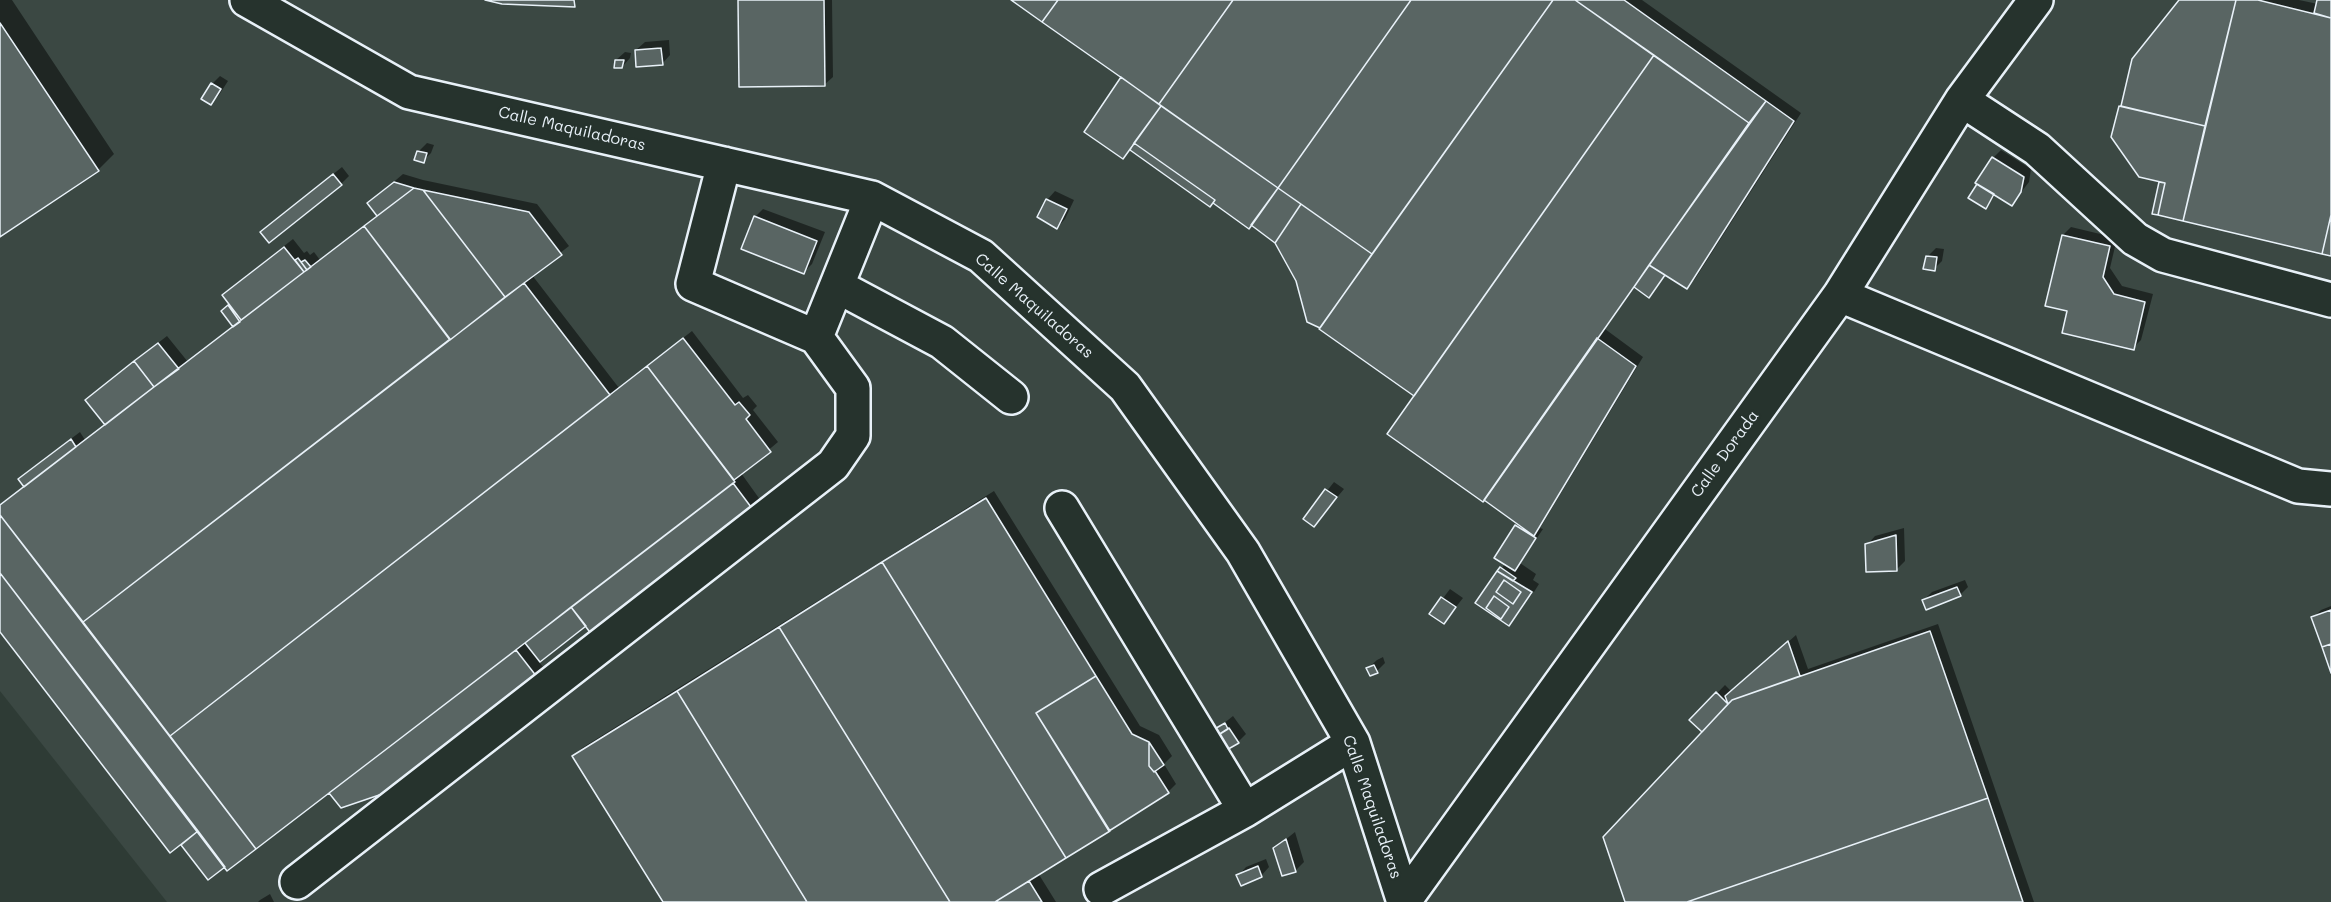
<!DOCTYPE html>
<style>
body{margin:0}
canvas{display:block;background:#2e3b35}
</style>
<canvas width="2331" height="902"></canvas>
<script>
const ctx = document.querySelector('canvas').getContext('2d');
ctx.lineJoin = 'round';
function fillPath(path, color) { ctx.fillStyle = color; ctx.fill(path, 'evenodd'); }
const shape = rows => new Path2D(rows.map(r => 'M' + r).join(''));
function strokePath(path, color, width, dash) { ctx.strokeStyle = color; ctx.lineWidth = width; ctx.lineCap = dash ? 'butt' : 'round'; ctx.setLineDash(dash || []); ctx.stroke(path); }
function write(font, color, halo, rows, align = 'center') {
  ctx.font = font + ' Mali,sans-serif'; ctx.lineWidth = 5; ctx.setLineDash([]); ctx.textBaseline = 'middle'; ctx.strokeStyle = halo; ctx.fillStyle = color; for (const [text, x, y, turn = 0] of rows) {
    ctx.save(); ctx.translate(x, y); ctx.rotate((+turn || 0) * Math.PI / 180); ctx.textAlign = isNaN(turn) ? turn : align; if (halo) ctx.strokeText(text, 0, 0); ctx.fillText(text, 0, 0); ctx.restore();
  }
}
const built = shape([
 [0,0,2331,0,2331,902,167,902,0,691]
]);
const shadow = shape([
 [0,0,12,0,114,154,98,170,0,235],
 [740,0,832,0,833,77,824,85],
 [1014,0,1642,0,1801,113,1695,279,1687,287,1666,274,1649,296,1635,287,1605,329,1643,357,1540,528,1543,529,1520,563,1536,574,1533,580,1539,584,1534,592,1527,588,1525,590,1532,594,1509,624,1477,602,1505,564,1496,558,1519,524,1416,396,1297,280,1276,242,1252,224,1249,227,1131,149,1123,157,1123,77],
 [2181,0,2299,0,2318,4,2319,0,2331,0,2331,255,2182,219,2160,183,2162,181,2120,107],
 [669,40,670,55,662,64,636,50,645,42],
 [625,52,631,53,630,58,622,67,616,60],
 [220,76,228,81,219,95,211,103,212,84],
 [427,143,434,145,431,153,423,161,418,152],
 [2001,150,2031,169,2029,182,2012,204,1996,194,1985,207,1993,158],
 [342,167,349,176,341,184,262,232],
 [403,174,423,180,537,204,569,246,532,275,619,388,692,331,743,398,748,395,757,406,753,410,778,442,741,473,761,501,586,624,538,661,544,668,536,676,330,791,228,869,225,865,208,878,181,843,0,630,0,505,25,486,20,479,28,471,80,432,85,440,106,424,87,400,95,392,167,336,188,362,234,326,223,311,230,303,224,295,232,287,293,239,304,253,307,251,310,255,314,252,320,260,378,215,369,203],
 [1055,191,1074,200,1065,219,1057,228,1047,200],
 [763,209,825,232,812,264,804,272,755,217],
 [2071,227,2117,238,2110,268,2122,286,2153,294,2141,340,2133,348,2063,235],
 [1936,248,1944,249,1942,261,1934,269,1927,257],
 [1334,482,1344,489,1314,525,1305,519],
 [994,491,1140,726,1159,735,1172,756,1164,764,1176,784,1168,792,1038,873,1056,902,665,902,574,756,582,748],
 [1904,528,1905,561,1896,570,1867,545,1875,536],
 [1965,580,1968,587,1960,595,1924,600,1932,592],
 [1450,589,1463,598,1444,622,1431,614],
 [2331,606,2331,669,2313,618,2321,610],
 [1938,624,2034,902,1627,902,1704,732,1691,720,1725,685,1732,692,1796,635,1808,669],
 [1383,657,1385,663,1377,671,1368,668,1377,660],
 [1233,716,1246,734,1238,742,1213,732],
 [1295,832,1304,862,1296,870,1283,874,1275,848],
 [1266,859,1269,867,1261,876,1238,876,1246,867],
 [270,894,274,902,258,902,260,900]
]);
const building = shape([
 [485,0,574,0,575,7,502,4,485,0],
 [738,0,824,0,825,86,739,87,738,0],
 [1011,0,1058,0,1042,22,1011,0],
 [1058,0,1233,0,1159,104,1042,22,1058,0],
 [1233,0,1411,0,1278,188,1159,104,1233,0],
 [1411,0,1553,0,1372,254,1278,188,1411,0],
 [1553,0,1575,0,1654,55,1414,396,1319,329,1553,0],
 [1575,0,1624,0,1766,101,1749,123,1575,0],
 [2179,0,2236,0,2205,126,2121,106,2132,59,2179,0],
 [2236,0,2258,0,2331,18,2331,215,2322,254,2183,221,2236,0],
 [2317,0,2331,0,2331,18,2314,13,2317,0],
 [0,23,99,171,0,237,0,23],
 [661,48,663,65,636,67,635,50,661,48],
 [1654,55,1749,123,1483,502,1387,434,1654,55],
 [615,60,624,60,622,68,614,68,615,60],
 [1121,77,1161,106,1123,159,1084,132,1121,77],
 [211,83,221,89,211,105,201,99,211,83],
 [1766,101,1794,121,1687,289,1649,265,1766,101],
 [1161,106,1278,188,1249,229,1213,203,1215,200,1134,143,1161,106],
 [2119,106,2205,126,2183,221,2158,215,2165,183,2139,177,2111,137,2119,106],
 [1134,143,1215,200,1210,207,1130,150,1134,143],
 [417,151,427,153,424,163,414,160,417,151],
 [1992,157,2024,177,2021,192,2012,206,1975,183,1992,157],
 [333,174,342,185,269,243,260,232,333,174],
 [394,182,414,188,377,216,367,203,394,182],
 [2159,182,2165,183,2158,215,2152,214,2159,182],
 [1977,184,1994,194,1986,209,1968,198,1977,184],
 [414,188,423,190,505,297,450,340,364,226,414,188],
 [1278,188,1301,204,1275,243,1251,225,1278,188],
 [423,190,529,212,562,255,505,297,423,190],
 [1046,199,1067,209,1057,229,1037,217,1046,199],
 [1301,204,1372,254,1320,328,1307,322,1296,281,1275,243,1301,204],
 [2331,215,2331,256,2322,254,2331,215],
 [754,216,817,241,804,274,741,249,754,216],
 [364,226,450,339,83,622,0,515,0,505,364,226],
 [2062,235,2110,246,2103,277,2114,294,2145,302,2134,350,2062,333,2067,311,2045,306,2062,235],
 [284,247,304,272,241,320,222,295,284,247],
 [1926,256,1937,257,1935,271,1923,269,1926,256],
 [298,258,307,270,304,272,295,260,298,258],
 [305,260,311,267,307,270,301,262,305,260],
 [1649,265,1665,275,1649,298,1634,287,1649,265],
 [524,283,610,395,170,736,83,622,524,283],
 [228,305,240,322,233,327,221,311,228,305],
 [683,338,735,405,739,402,750,415,746,419,771,452,734,480,647,366,683,338],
 [1597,338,1636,366,1534,536,1484,500,1597,338],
 [158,343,179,369,154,387,134,361,158,343],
 [134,361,154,387,105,425,85,400,134,361],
 [647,366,735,482,256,849,170,736,647,366],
 [71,439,76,447,24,487,18,479,71,439],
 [733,483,754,511,592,635,571,607,733,483],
 [1325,489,1337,497,1314,527,1303,519,1325,489],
 [986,498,1096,676,1036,713,1110,831,1066,858,882,562,986,498],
 [0,515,256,849,227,871,0,573,0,515],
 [1515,525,1536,538,1515,571,1494,558,1515,525],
 [1896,535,1897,571,1866,572,1865,544,1896,535],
 [882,562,1066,858,995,902,950,902,779,627,882,562],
 [1500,567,1516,578,1513,581,1497,571,1500,567],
 [1497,571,1532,592,1509,626,1475,603,1497,571],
 [1504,580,1521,592,1513,604,1496,592,1504,580],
 [1494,596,1509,607,1501,619,1486,608,1494,596],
 [0,573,198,831,170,853,0,632,0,573],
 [1504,580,1521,592,1513,604,1496,592,1504,580],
 [1957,587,1961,596,1926,610,1922,600,1957,587],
 [1494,596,1509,607,1501,619,1486,608,1494,596],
 [1441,597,1456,607,1444,624,1429,614,1441,597],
 [571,607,586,626,540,662,525,643,571,607],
 [2331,610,2331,644,2322,647,2311,617,2331,610],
 [779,627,950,902,807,902,677,691,779,627],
 [1930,631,1988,798,1687,902,1625,902,1603,837,1732,700,1930,631],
 [1788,641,1800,676,1732,700,1728,704,1725,696,1788,641],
 [2331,644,2331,673,2322,647,2331,644],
 [516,650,537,677,388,792,341,808,329,793,516,650],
 [1374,665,1378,673,1370,676,1366,668,1374,665],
 [1096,676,1132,734,1149,742,1149,766,1154,772,1155,771,1169,793,1109,831,1036,713,1096,676],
 [677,691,807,902,663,902,572,756,677,691],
 [1716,692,1728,704,1702,732,1689,720,1716,692],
 [1225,723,1228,729,1215,737,1211,731,1225,723],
 [1229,728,1239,743,1223,752,1215,737,1229,728],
 [1149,742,1164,765,1154,772,1149,766,1149,742],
 [1988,798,2023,902,1687,902,1988,798],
 [198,831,225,867,208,880,181,845,198,831],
 [1286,839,1296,872,1282,876,1273,848,1286,839],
 [1258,866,1262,877,1241,886,1236,875,1258,866],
 [1029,881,1042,902,995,902,1029,881]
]);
const minor = shape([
 [247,0,409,92,872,198,981,256,1125,387,1243,552,1353,743,1404,902],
 [1962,100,2037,149,2135,239,2163,255,2331,300],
 [837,286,942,342,1011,397],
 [1840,295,2298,486,2331,489],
 [816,337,872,198],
 [1062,508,1245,810],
 [297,882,833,465,853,436,853,388,816,337,693,284,724,164],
 [1101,889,1245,810,1353,743],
 [1404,901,1840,295,1962,100,2036,0]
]);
const streetNames = [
 ["Calle Maquiladoras",572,129,13],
 ["Calle Maquiladoras",1034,306,41],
 ["Calle Dorada",1725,454,-54],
 ["Calle Maquiladoras",1372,807,71]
];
fillPath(built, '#3b4843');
fillPath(shadow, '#0007');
fillPath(building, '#596563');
strokePath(building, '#e8f1f8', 1.5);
strokePath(minor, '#e8f1f8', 38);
strokePath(minor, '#26332d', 33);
write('16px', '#e8f1f8', '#26332d', streetNames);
</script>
